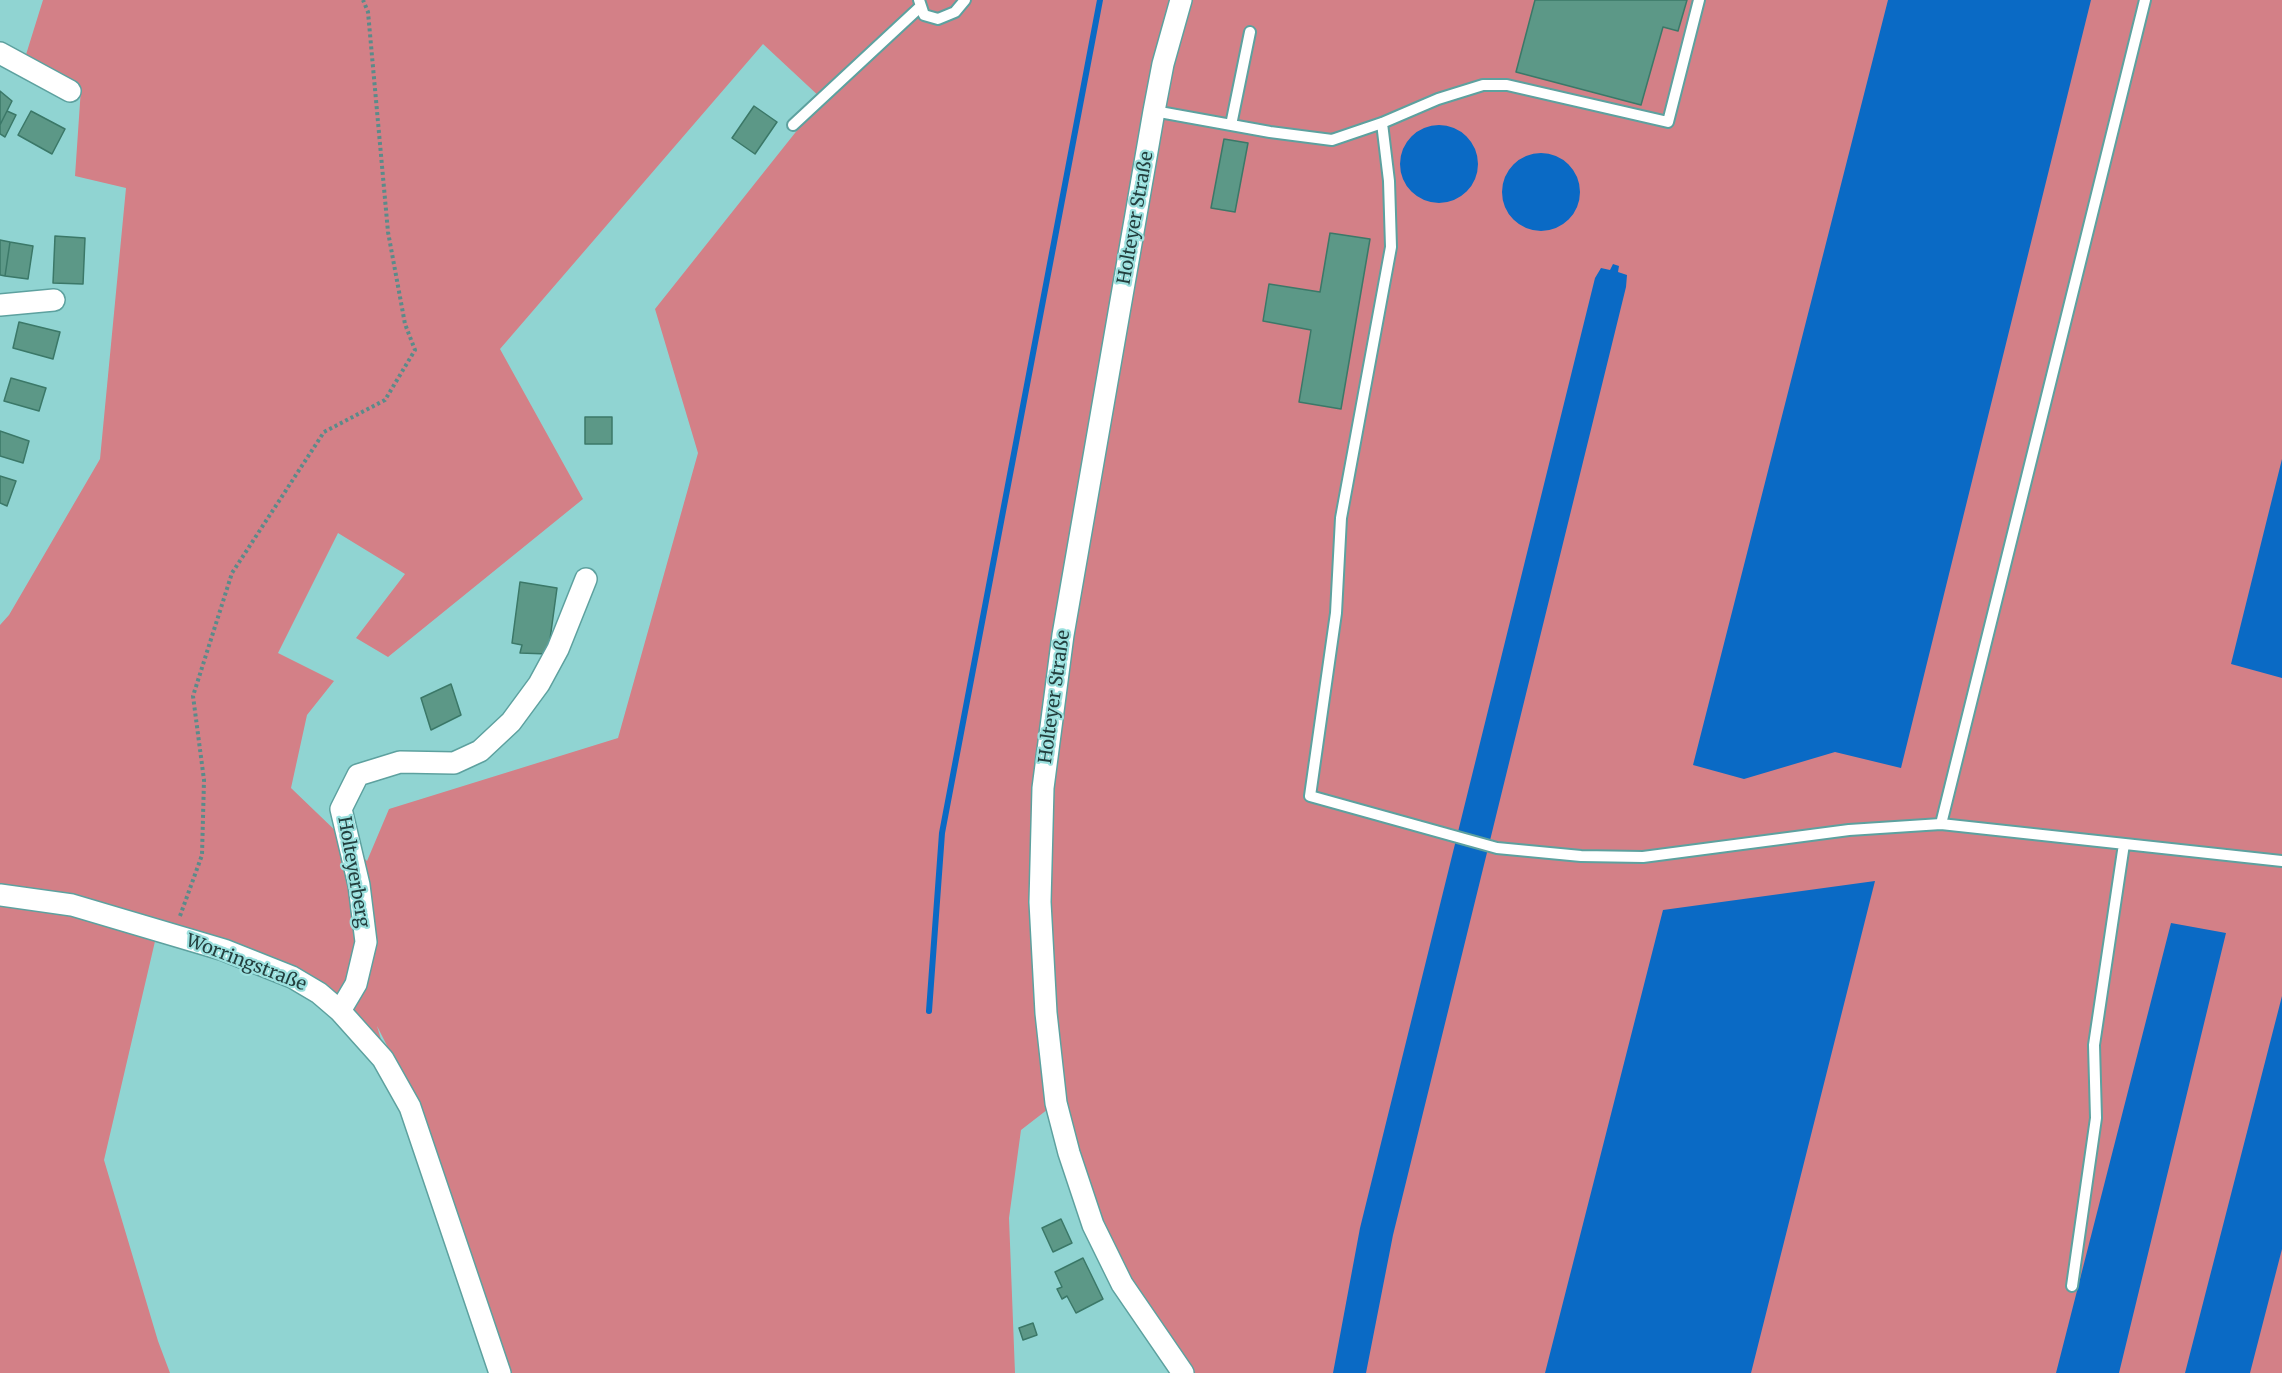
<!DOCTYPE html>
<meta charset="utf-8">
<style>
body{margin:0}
canvas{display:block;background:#90d4d2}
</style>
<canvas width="2282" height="1373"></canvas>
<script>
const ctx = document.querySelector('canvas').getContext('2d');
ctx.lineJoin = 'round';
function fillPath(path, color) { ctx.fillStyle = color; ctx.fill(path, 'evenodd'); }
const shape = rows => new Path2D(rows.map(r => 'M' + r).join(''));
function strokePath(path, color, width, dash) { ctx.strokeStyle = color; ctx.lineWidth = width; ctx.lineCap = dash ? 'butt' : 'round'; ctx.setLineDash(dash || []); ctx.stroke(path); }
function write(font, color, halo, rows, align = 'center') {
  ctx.font = font + ' Merriweather,serif'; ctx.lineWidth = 4.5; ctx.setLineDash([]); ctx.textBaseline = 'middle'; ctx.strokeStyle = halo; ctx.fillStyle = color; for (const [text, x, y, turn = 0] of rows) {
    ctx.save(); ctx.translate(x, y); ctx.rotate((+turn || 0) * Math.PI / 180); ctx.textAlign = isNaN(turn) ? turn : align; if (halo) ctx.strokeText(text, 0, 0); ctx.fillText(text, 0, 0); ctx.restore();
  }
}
const green = shape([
 [43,0,1174,0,1037,788,1052,1106,1021,1130,1009,1218,1015,1373,508,1373,412,1095,377,1026,386,1056,328,994,183,935,0,893,0,625,9,615,100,459,126,188,75,176,81,88,24,61],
 [763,44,822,99,655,309,698,453,618,738,389,809,367,861,291,788,307,715,334,681,278,653,338,533,405,574,356,638,388,657,583,499,500,349],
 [1189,0,2282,0,2282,1373,1187,1373,1124,1283,1059,1103,1046,890,1057,723,1180,22],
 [0,898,19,899,156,937,104,1160,158,1341,170,1373,0,1373]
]);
const water = shape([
 [1888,0,2091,0,1901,768,1835,752,1744,779,1693,765],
 '1400 164a39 39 0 1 1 78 0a39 39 0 1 1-78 0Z',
 '1502 192a39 39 0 1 1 78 0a39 39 0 1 1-78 0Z',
 [1613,264,1619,266,1618,272,1627,275,1626,287,1393,1235,1366,1373,1333,1373,1360,1228,1595,278,1601,268,1610,270],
 [2282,459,2282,678,2231,664],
 [1875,881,1751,1373,1545,1373,1663,910],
 [2171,923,2226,933,2119,1373,2056,1373],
 [2282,996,2282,1249,2250,1373,2185,1373]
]);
const stream = shape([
 [929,1011,942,833,1100,0]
]);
const building = shape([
 [1535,0,1687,0,1678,31,1663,27,1641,105,1516,72,1535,0],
 [0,91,12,101,0,125,0,91],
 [754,106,777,122,755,154,732,138,754,106],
 [7,111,16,115,5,137,0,134,0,125,7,111],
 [31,111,65,129,52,154,18,135,31,111],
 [1224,139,1248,143,1235,212,1211,208,1224,139],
 [1330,233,1370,239,1341,409,1299,402,1311,330,1263,321,1269,284,1320,292,1330,233],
 [55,236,85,238,83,284,53,283,55,236],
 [0,240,10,242,5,276,0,275,0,240],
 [10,242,33,246,28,279,5,276,10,242],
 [19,322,60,332,53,359,13,348,19,322],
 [11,378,46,388,39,411,4,401,11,378],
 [585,417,612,417,612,444,585,444,585,417],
 [0,431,29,441,23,463,0,456,0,431],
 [0,476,16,481,7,506,0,503,0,476],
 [520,582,557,588,548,654,520,653,522,645,512,643,520,582],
 [451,684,461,715,431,730,421,698,451,684],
 [1061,1219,1072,1243,1053,1252,1042,1228,1061,1219],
 [1083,1258,1103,1299,1076,1313,1067,1296,1062,1299,1057,1289,1062,1287,1055,1272,1083,1258],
 [1033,1323,1037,1335,1023,1340,1019,1328,1033,1323]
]);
const path = shape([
 [180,916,202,855,204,780,193,696,232,573,324,432,385,400,415,350,405,324,388,232,368,12,363,0]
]);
const service = shape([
 [919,0,924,15,938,19,955,12,965,0],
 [1154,111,1270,132,1332,140,1382,123,1438,99,1483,85,1507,85,1668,122,1699,0],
 [1382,123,1389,181,1391,247,1341,518,1336,613,1310,796,1497,848,1581,856,1643,857,1849,830,1941,824,2145,0],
 [793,125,920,7],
 [1231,125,1250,32],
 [1941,824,2282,861],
 [2072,1286,2096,1118,2094,1045,2124,844]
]);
const minor = shape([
 [1181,0,1163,64,1154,111,1063,635,1043,788,1040,902,1046,1013,1056,1103,1069,1153,1093,1225,1122,1284,1183,1373],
 [0,53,70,91],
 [0,305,54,300],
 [0,895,72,905,224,950,292,977,319,993,340,1011,383,1059,410,1107,500,1373],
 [340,1011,356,984,366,942,359,885,341,809,358,775,400,762,454,763,480,751,511,722,539,684,558,649,586,579]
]);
const streetNames = [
 ["Holteyer Straße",1136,218,-80],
 ["Holteyer Straße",1055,697,-82],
 ["Holteyerberg",353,872,80],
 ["Worringstraße",246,963,21]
];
fillPath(green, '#d38087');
fillPath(water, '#0a6ac5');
strokePath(stream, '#0a6ac5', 6);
fillPath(building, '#5c9887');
strokePath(building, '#3b7868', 1.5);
strokePath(service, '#5da19f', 14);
strokePath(minor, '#5da19f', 24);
strokePath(path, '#5b8b8a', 4, [3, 3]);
strokePath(service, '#fff', 10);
strokePath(minor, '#fff', 21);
write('18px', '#233f3e', '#9ce1df', streetNames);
</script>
